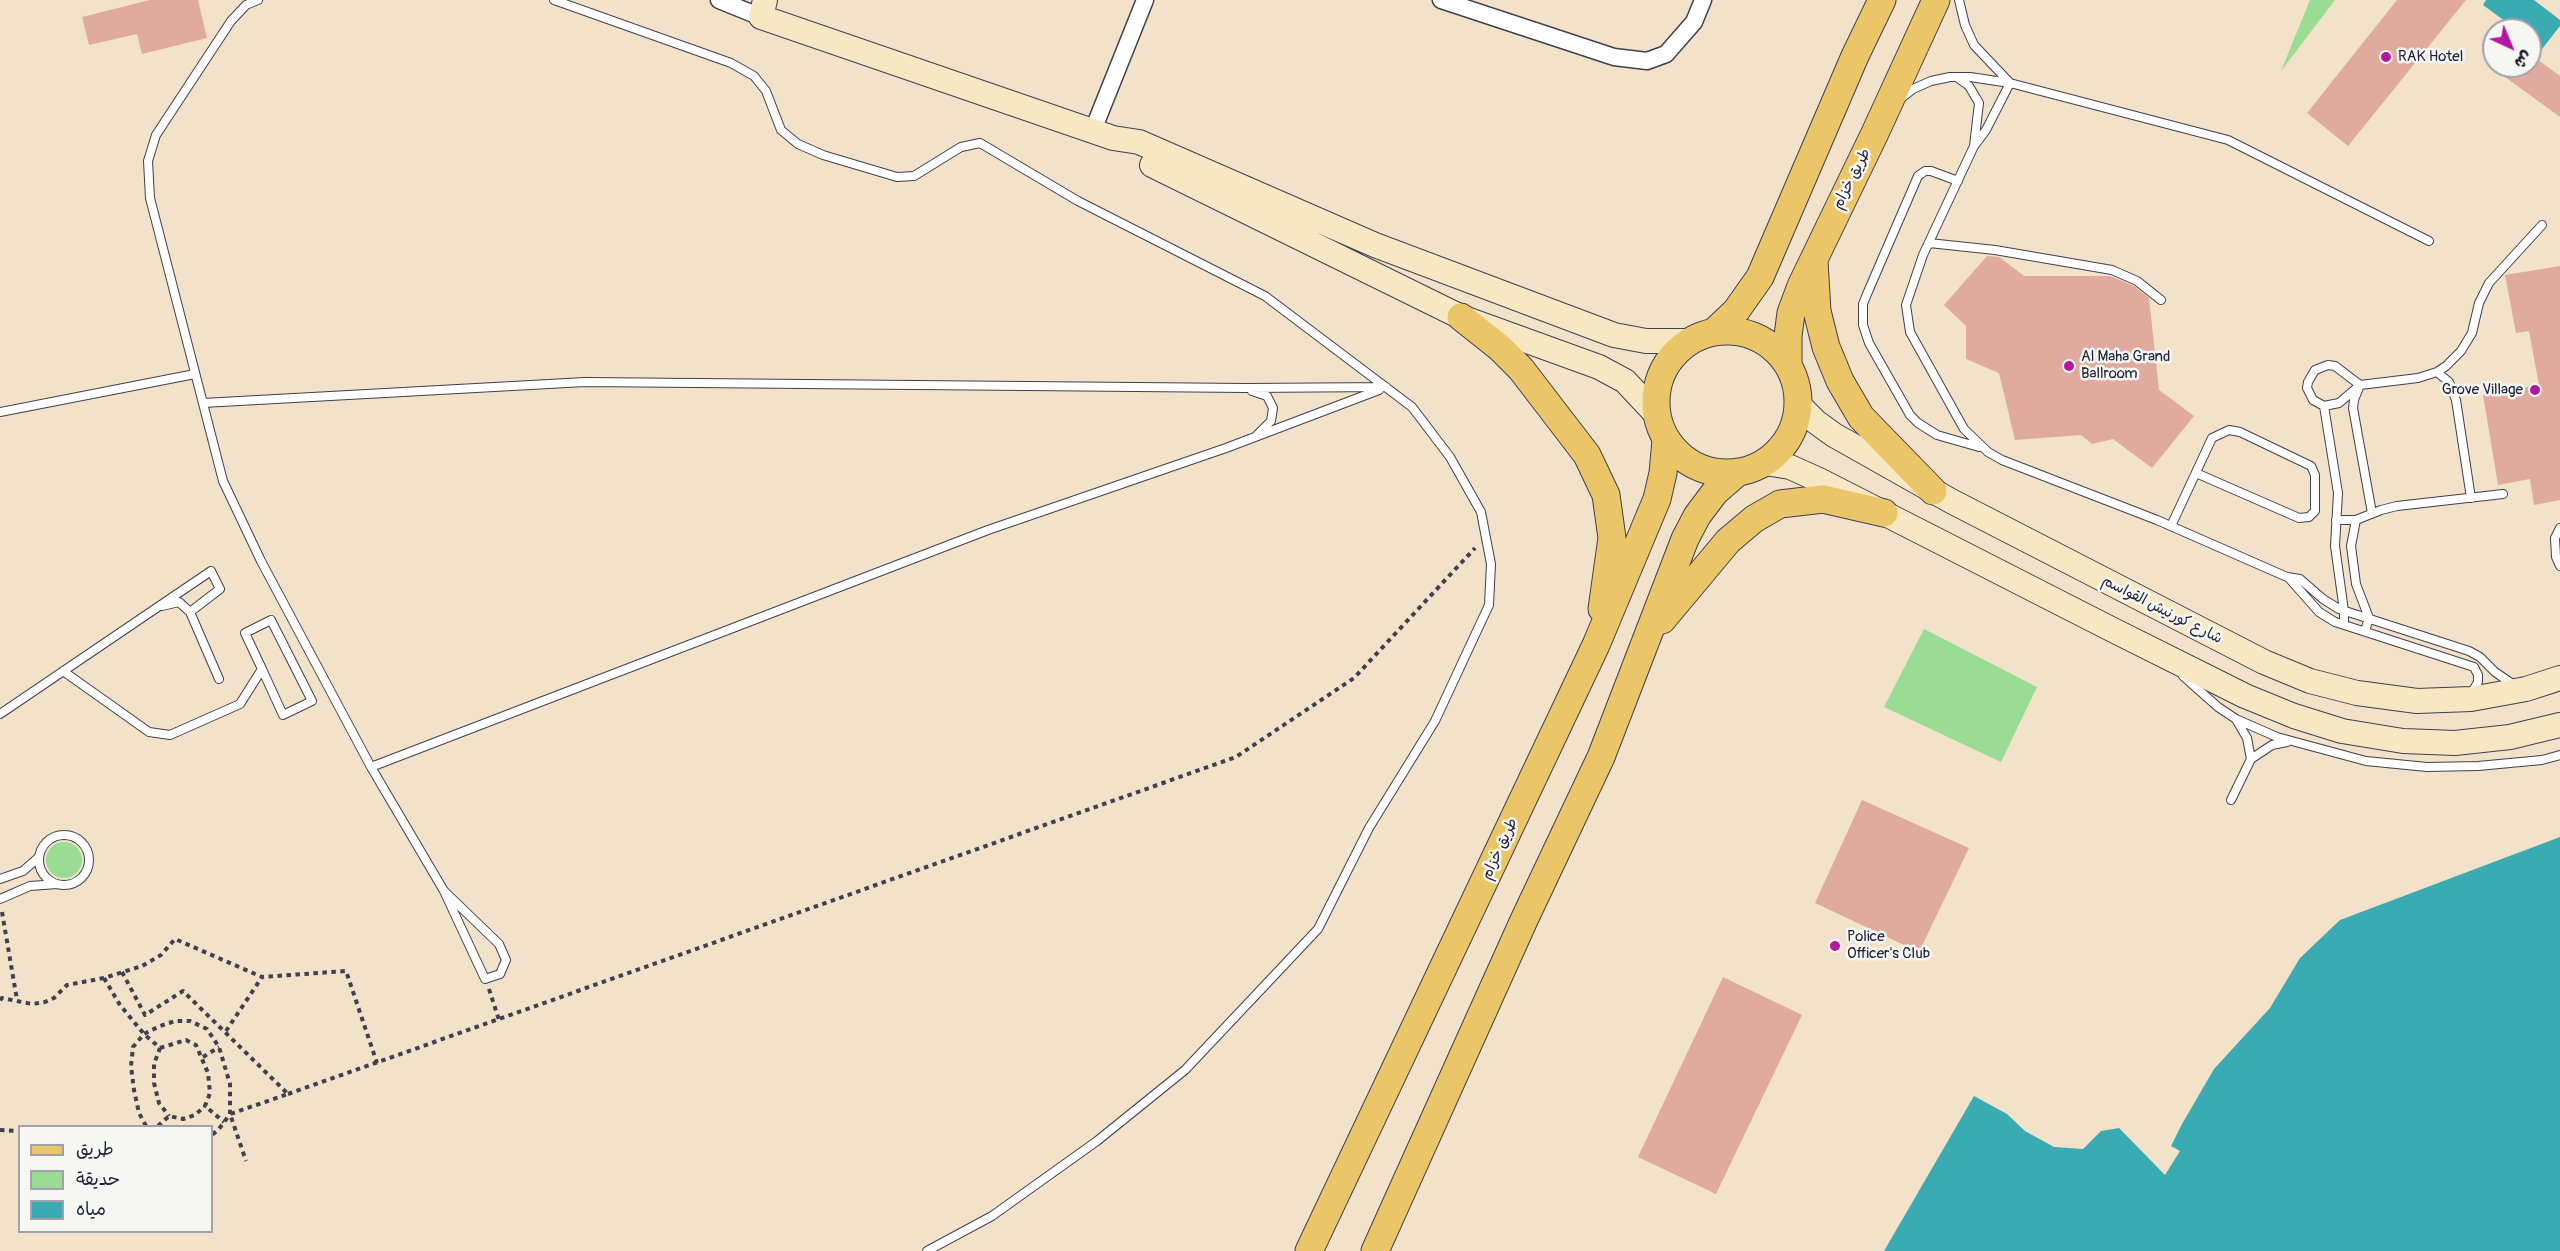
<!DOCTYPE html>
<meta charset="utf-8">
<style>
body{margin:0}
#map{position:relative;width:2560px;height:1251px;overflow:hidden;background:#f2e2c9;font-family:Pangolin,"Playpen Sans Arabic",sans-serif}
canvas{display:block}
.legend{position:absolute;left:18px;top:1125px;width:195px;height:108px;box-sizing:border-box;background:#f6f6f2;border:2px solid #a1a1a9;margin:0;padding:8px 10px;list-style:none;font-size:18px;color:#22223b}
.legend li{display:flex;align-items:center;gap:12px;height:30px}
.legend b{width:30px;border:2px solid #a1a1a9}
.north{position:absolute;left:2482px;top:18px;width:60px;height:60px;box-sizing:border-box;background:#f6f6f2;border:2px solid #a1a1a9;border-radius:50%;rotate:136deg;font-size:16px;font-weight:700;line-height:24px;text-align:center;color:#22223b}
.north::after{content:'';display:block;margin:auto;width:21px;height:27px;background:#b5179e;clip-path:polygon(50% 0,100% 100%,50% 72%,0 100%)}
</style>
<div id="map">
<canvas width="2560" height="1251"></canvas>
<ul class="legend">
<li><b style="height:8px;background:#ebc669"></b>طريق</li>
<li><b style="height:16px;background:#9adc93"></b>حديقة</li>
<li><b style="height:16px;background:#3aabb3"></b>مياه</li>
</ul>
<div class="north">ش</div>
</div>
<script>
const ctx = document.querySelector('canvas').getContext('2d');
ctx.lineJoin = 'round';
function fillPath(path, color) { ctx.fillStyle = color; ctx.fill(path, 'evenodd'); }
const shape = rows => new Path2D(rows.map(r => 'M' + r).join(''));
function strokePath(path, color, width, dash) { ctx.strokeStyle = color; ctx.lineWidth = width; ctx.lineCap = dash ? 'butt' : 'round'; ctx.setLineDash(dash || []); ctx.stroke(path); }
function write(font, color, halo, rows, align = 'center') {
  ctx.font = font + ' Pangolin,"Playpen Sans Arabic",sans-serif'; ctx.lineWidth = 5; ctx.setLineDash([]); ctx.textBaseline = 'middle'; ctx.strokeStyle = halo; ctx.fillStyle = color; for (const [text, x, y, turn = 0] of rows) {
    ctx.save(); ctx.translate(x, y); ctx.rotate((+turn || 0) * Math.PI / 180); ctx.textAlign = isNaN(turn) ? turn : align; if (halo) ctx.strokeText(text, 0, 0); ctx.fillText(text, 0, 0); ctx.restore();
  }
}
const green = shape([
 [2310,0,2335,0,2281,71],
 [1924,629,2037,687,2001,762,1884,707],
 '46 860a18 18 0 1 1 36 0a18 18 0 1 1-36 0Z'
]);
const water = shape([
 [2486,0,2534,0,2560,20,2560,26,2542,49,2530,40,2530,30,2517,30,2483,5],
 [2560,837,2560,1251,1884,1251,1974,1096,2007,1114,2025,1131,2054,1147,2083,1149,2101,1131,2119,1128,2165,1175,2180,1151,2171,1146,2182,1124,2214,1069,2270,1008,2300,958,2340,920]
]);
const building = shape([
 [150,0,198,0,207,38,142,54,137,34,89,45,82,17],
 [2397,0,2466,0,2348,146,2307,113],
 [2530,54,2560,76,2560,117,2490,66,2530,66],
 [1987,256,1999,257,2024,276,2110,276,2134,286,2149,298,2159,390,2194,416,2152,468,2113,439,2092,444,2081,435,2015,440,1999,373,1966,359,1966,326,1944,305],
 [2560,266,2560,500,2534,505,2530,479,2498,485,2483,395,2539,385,2529,331,2516,333,2505,275],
 [1862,800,1969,848,1919,952,1815,903],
 [1723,977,1802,1015,1716,1194,1638,1157]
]);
const path = shape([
 [2,912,17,1000],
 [122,972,145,1015,183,991,288,1094,230,1114,246,1161],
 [104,978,120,1005,144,1034,160,1048,154,1064,154,1083,159,1103,169,1116],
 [489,989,499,1020],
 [0,1000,2,998,32,1004,45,1002,54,998,67,985,104,978,142,966,161,955,175,939,262,977,346,971,377,1063],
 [226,1031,262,977],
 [160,1048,186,1040,196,1045,208,1073,210,1093,205,1106,224,1122],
 [203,1057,219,1047],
 [288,1094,1236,757,1354,678,1475,548],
 [146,1126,139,1113,134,1090,131,1066,133,1047,144,1034,160,1026,175,1021,190,1021,207,1029,219,1047,230,1084,230,1114,219,1129,212,1135],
 [158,1126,169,1116,183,1119,195,1115,205,1106],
 [0,1130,20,1131]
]);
const lane = shape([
 [258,0,246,5,231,21,156,135,148,161,150,198,223,481,261,561,371,767,444,891,485,979,500,974,506,960,499,944,444,891],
 [554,0,731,63,754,76,766,91,781,130,798,144,823,155,897,177,914,176,961,147,980,143,1078,201,1265,296,1412,407,1450,457,1481,512,1491,564,1489,605,1435,721,1369,828,1318,929,1185,1070,1097,1141,992,1216,927,1251],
 [1959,0,1965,25,1974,45,2010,83],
 [1958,78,1969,86,1979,103,1974,146],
 [2010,83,1986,130,1974,146,1923,255,1906,305,1910,332,1964,429,1988,452,2002,460,2157,520,2287,577,2300,579,2323,599,2339,609,2469,651,2480,657,2495,672,2514,685],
 [1900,99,1913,89,1931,81,1950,77,1970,77,2010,83,2228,140,2429,241],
 [1958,181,1931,171,1925,171,1918,176,1867,294,1863,304,1863,325,1869,343,1910,415,1918,423,1937,435,1979,447],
 [1929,243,1995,250,2112,270,2137,281,2161,300],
 [2328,365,2335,366,2360,385,2339,403,2324,406,2313,400,2307,388,2308,382,2315,370,2328,365],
 [2437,372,2449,382,2456,400,2471,498],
 [1252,391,1267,396,1273,408,1271,421,1257,435],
 [203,403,585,382,1246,388,1386,387],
 [2324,406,2338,493,2335,546,2344,611,2344,624],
 [0,412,195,374],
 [2372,513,2353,408,2354,400,2360,385,2418,378,2437,372,2446,366,2461,351,2472,333,2479,303,2489,283,2542,225],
 [2336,520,2356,520,2381,510,2397,506,2503,494],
 [2356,520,2351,546,2356,584,2369,618,2365,631],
 [2171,526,2212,438,2229,430,2240,432,2311,466,2315,475,2315,511,2309,517,2299,518,2196,473],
 [2560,528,2555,538,2556,557,2560,566],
 [2288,577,2319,612,2335,622,2474,667,2478,675,2478,682,2471,694],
 [162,606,179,602,190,612,219,679],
 [63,671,149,732,170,735,240,704,262,669,245,633,271,620,312,701,283,715,262,669],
 [2183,676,2218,707,2236,719,2277,737,2366,761,2427,767,2478,766,2542,760,2560,755],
 [0,714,211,571,220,589,190,612],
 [2237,721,2247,738,2251,759],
 [371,767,988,530,1226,448,1379,390],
 [2231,800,2251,759,2272,745,2287,742],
 '39 860a25 25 0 1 1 50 0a25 25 0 1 1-50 0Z',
 [0,879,23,871,39,857],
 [0,899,30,886,57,884]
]);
const street = shape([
 [719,0,761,17],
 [1441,0,1614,57,1647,61,1666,54,1694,22,1703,0],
 [1093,130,1145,0]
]);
const secondary = shape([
 [765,0,761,17,1113,138,1139,142,1375,245,1614,335,1646,341,1689,341],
 [1152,165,1461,317,1599,367,1625,381,1656,414],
 [1799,405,1816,422,1834,435,1951,501,2264,662,2310,681,2357,693,2417,701,2471,699,2526,689,2560,678],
 [1765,463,1790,467,1819,480,2109,628,2245,696,2294,716,2342,731,2403,741,2455,743,2510,737,2560,725]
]);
const primary = shape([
 [1814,261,1817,311,1826,347,1840,381,1861,417,1933,491],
 [1461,317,1500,348,1521,369,1587,455,1606,495,1612,538,1602,609],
 '1656 402a71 71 0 1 1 142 0a71 71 0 1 1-142 0Z',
 [1715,331,1736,311,1760,277,1855,56,1882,0],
 [1788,363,1788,336,1791,313,1801,286,1875,133,1936,0],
 [1662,620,1728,541,1754,519,1780,504,1823,499,1884,513],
 [1309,1251,1596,645,1657,499,1663,473,1666,440],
 [1375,1251,1524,920,1601,757,1685,539,1697,516,1715,492,1738,472]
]);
const markers = [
 [2386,57,6,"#b5179e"],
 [2069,366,6,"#b5179e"],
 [2535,390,6,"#b5179e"],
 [1835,946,6,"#b5179e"]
];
const poiNames = [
 ["RAK Hotel",2398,57],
 ["Al Maha Grand",2081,357],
 ["Ballroom",2081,374],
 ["Grove Village",2523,390,"right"],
 ["Police",1847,937],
 ["Officer's Club",1847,954]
];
const streetNames = [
 ["طريق خزام",1852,179,-63],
 ["شارع كورنيش القواسم",2162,610,27],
 ["طريق خزام",1500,849,-65]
];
fillPath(green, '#9adc93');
fillPath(water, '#3aabb3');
fillPath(building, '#e1aa9e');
strokePath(lane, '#413f50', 10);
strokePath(street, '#413f50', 19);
strokePath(secondary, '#413f50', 26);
strokePath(primary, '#413f50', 29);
strokePath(path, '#413f50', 4, [4.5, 4.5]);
strokePath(lane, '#fff', 8);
strokePath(street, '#fff', 16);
strokePath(secondary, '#f7e8c3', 24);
strokePath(primary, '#ebc669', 27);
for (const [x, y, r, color] of markers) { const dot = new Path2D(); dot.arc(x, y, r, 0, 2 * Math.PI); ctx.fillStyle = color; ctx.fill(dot); strokePath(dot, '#f6f6f2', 2); }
write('15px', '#22223b', '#f6f6f2', poiNames, 'left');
write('15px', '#22223b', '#f6f6f2', streetNames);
</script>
